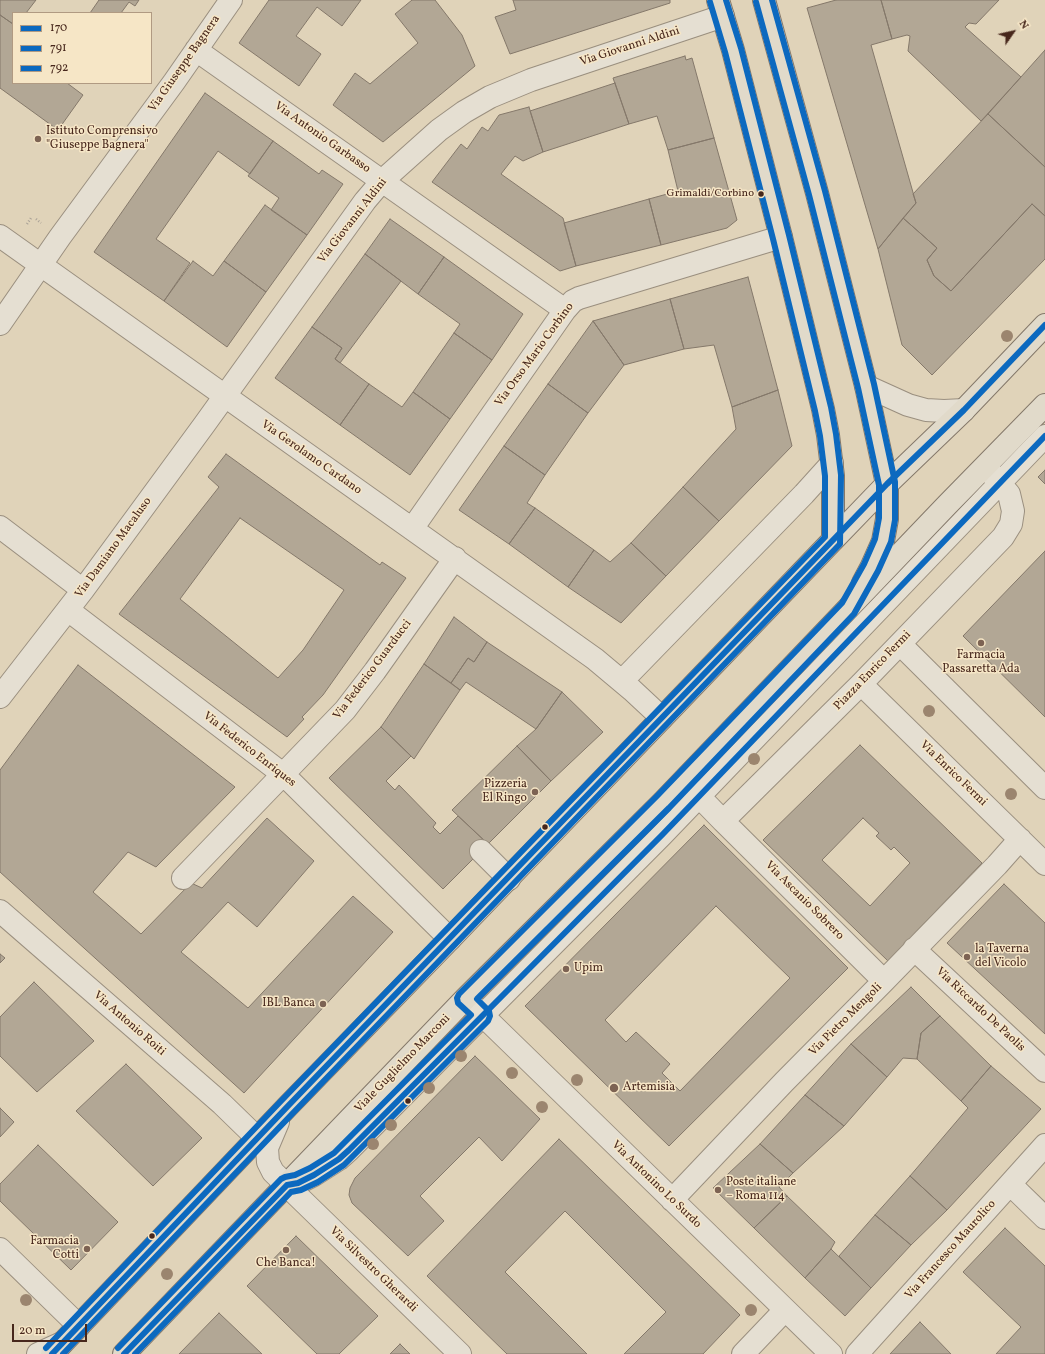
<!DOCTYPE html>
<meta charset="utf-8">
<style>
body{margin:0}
#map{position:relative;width:1045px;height:1354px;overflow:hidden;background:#e0d3b9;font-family:Vollkorn,serif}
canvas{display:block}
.legend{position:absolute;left:12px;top:12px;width:140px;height:72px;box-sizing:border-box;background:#f6e6c6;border:1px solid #b09a82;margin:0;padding:5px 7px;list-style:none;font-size:12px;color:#47271c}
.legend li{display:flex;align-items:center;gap:8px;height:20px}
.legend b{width:20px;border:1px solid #b09a82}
.north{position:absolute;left:993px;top:12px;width:40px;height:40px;-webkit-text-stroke:3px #f6e6c6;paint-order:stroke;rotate:56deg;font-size:11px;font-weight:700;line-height:16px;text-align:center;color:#47271c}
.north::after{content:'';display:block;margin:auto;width:14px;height:18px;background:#47271c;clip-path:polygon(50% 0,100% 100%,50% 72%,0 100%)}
.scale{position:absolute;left:12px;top:1324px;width:75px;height:18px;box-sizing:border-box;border:2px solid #47271c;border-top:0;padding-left:5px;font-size:12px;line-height:14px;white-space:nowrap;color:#47271c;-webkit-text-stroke:3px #f6e6c6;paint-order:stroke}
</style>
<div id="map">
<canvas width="1045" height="1354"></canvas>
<ul class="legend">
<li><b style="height:5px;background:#0c69bf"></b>170</li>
<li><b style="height:5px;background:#0c69bf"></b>791</li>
<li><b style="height:5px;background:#0c69bf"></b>792</li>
</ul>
<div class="north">N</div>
<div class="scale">20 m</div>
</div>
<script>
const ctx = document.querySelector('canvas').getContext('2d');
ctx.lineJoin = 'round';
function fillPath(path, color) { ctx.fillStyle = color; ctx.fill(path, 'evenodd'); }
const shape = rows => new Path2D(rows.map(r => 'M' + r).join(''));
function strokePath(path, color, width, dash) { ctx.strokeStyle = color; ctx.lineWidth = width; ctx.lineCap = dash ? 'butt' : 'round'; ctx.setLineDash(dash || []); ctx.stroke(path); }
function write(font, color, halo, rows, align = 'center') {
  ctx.font = font + ' Vollkorn,serif'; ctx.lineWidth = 3; ctx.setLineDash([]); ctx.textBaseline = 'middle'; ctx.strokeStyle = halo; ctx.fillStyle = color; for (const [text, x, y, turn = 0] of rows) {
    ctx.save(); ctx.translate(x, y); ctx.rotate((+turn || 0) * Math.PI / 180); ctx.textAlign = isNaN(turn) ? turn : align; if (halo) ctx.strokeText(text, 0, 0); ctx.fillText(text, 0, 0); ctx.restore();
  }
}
const building = shape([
 [0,0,36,0,26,13,13,13,13,24,0,15,0,0],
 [99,0,139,0,135,6,129,2,121,13,90,13,99,0],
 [269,0,361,0,342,26,317,7,296,36,321,54,299,86,239,43,269,0],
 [412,0,435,0,462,35,475,66,383,142,333,105,355,73,370,84,418,43,395,14,412,0],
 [513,0,670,0,670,3,510,54,495,17,516,10,513,0],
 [836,0,881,0,892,39,871,45,916,203,878,249,807,8,836,0],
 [881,0,999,0,976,24,969,23,965,27,1021,77,981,121,908,51,910,36,907,35,892,39,881,0],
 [0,15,13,24,13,83,67,83,83,95,58,130,0,88,0,15],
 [1045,50,1045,167,988,114,1045,50],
 [685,56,686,60,692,58,714,138,668,150,657,116,629,124,613,78,685,56],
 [615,83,629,124,543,152,530,111,615,83],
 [205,93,273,141,250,174,218,151,156,239,190,263,164,301,94,252,205,93],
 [529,107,543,152,523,161,515,156,501,174,563,218,576,266,560,271,432,182,461,144,467,149,482,127,488,131,499,115,529,107],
 [988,114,1045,167,1045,216,1032,204,951,291,934,276,927,260,937,248,903,218,916,203,913,194,988,114],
 [714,138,737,220,727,228,661,245,649,199,678,191,668,150,714,138],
 [273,141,319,174,322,170,343,184,307,235,271,210,279,198,248,176,273,141],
 [649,199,661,245,576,266,564,223,649,199],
 [1032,204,1045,216,1045,259,932,375,902,345,878,249,903,218,937,248,927,260,934,276,951,291,1032,204],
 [265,205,307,235,266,292,224,261,265,205],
 [390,219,444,257,418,294,365,254,390,219],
 [365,254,401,281,340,363,335,359,342,348,312,327,365,254],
 [444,257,523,314,492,360,454,333,460,324,418,294,444,257],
 [193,261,213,276,224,261,266,292,227,347,164,301,193,261],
 [748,277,778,390,732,407,714,345,684,349,670,299,748,277],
 [670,299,684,349,624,365,593,321,670,299],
 [593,321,624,365,588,413,548,384,593,321],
 [312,327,342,348,335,359,369,384,340,425,275,378,312,327],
 [454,333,492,360,450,419,413,392,454,333],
 [369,384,402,407,413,392,450,419,410,475,340,425,369,384],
 [548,384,588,413,545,475,504,446,548,384],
 [778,390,792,446,719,521,683,487,736,429,732,407,778,390],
 [504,446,545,475,527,503,535,508,509,544,459,510,504,446],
 [226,454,380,565,382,562,406,578,323,695,302,717,304,719,287,737,119,614,219,487,208,477,226,454],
 [240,518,344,590,303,650,278,678,180,599,240,518],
 [1045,470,1045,484,1038,477,1045,470],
 [683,487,719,521,666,576,631,543,683,487],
 [535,508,594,550,568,587,509,544,535,508],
 [631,543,666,576,621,623,568,587,594,550,610,562,631,543],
 [1045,551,1045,717,963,636,1045,551],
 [454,617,487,642,474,662,468,658,451,683,424,664,454,617],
 [487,642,562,692,536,729,466,682,460,690,451,683,468,658,474,662,487,642],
 [424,664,460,690,414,759,381,727,424,664],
 [78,665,235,787,156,867,128,852,93,892,141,934,191,883,202,888,267,818,314,861,257,927,228,902,181,952,248,1008,353,896,393,932,244,1093,0,872,0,770,78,665],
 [562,692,603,732,551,781,517,746,536,729,562,692],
 [381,727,411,756,386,781,395,790,399,785,436,823,433,827,440,834,458,816,488,844,443,889,329,778,381,727],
 [860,745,982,863,888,961,763,840,860,745],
 [863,818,879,833,876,836,891,850,894,847,910,863,870,906,822,860,863,818],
 [517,746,551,781,488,844,452,810,517,746],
 [704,825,848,968,669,1146,525,1006,704,825],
 [716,906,790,978,680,1091,662,1073,670,1064,636,1032,626,1042,605,1020,716,906],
 [1004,884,1045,923,1045,1034,947,943,1004,884],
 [0,954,5,958,0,963,0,954],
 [34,982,94,1041,37,1092,0,1056,0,1017,34,982],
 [911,987,940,1016,921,1033,917,1059,903,1058,887,1077,851,1044,911,987],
 [940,1016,991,1066,961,1101,917,1059,921,1033,940,1016],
 [851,1044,887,1077,844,1126,805,1095,851,1044],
 [475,1056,540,1119,502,1161,479,1137,420,1196,444,1221,408,1256,352,1203,349,1195,350,1188,355,1178,475,1056],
 [126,1064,202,1138,153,1186,76,1111,126,1064],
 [991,1066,1041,1109,947,1210,910,1176,968,1108,961,1101,991,1066],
 [805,1095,844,1126,793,1173,760,1144,805,1095],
 [0,1108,14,1122,0,1137,0,1108],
 [559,1139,740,1315,703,1354,624,1354,666,1312,565,1211,505,1272,587,1354,507,1354,427,1276,559,1139],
 [760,1144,793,1173,779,1187,787,1196,754,1228,713,1188,760,1144],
 [38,1145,118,1222,71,1270,0,1201,0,1184,38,1145],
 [910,1176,947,1210,911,1245,875,1215,910,1176],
 [787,1196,835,1242,831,1249,805,1278,754,1228,787,1196],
 [875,1215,911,1245,871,1288,839,1256,875,1215],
 [1005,1228,1045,1266,1045,1354,996,1354,1021,1327,963,1272,1005,1228],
 [296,1236,378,1316,339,1354,317,1354,247,1286,296,1236],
 [831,1249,871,1288,845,1316,805,1278,831,1249],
 [219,1313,262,1354,179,1354,219,1313],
 [920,1322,951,1354,890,1354,920,1322],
 [400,1344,410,1354,390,1354,400,1344]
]);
const path = shape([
 [36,219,41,223],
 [27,224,31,218]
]);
const minor = shape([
 [196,50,565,310],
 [0,236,595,659,632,690,662,718],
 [0,324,60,237,174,82,231,0],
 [866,386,908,405,926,410,944,411,964,410],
 [0,527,83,590],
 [412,529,565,310,573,301,579,298,781,237],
 [68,610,284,775,450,939],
 [900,644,1045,788],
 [622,681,804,494,832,463],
 [861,684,1045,864],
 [0,697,83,590,204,425,365,201,382,181,439,130,464,112,490,97,531,80,723,16],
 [689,786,723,821,861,684,1003,537,1011,524,1013,511,1009,494,991,473],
 [723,821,884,981],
 [481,851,509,879],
 [183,878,345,710,375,671,455,558],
 [0,911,222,1104,257,1138],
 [914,949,1045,1071],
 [472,1005,831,1354],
 [278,1122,267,1148,268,1162,273,1172,460,1354],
 [1010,1184,1045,1218],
 [287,1185,298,1183,314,1175,339,1159,349,1150,662,835,1045,436],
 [672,1200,784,1082,884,981,997,865,1020,839],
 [0,1249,79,1326],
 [38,1354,62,1343],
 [743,1354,785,1310],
 [857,1354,1045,1145]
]);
const major = shape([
 [718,0,733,50,781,237,823,409,828,435,833,476,833,540],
 [764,0,817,193,866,386,887,484,887,519,883,541,871,568,863,583],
 [52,1354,287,1107,450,939,833,540,887,484,964,410,1045,325],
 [124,1354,465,999,663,802,947,505,1045,405]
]);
const bus1 = shape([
 [52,1354,287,1107,887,484,964,410,1045,325],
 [124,1354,287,1185,298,1183,314,1175,339,1159,349,1150,662,835,1045,436]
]);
const bus2 = shape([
 [63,1354,293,1113,840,544,841,475,836,434,831,407,789,235,741,48,726,0],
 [135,1354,291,1192,301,1190,318,1182,344,1165,488,1021,490,1016,489,1011,477,999,669,808,854,614,878,571,891,542,895,520,895,482,874,384,825,191,772,0]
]);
const bus3 = shape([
 [46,1348,281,1101,825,537,825,476,820,436,815,411,773,239,725,52,710,2],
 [118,1348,281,1179,285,1177,295,1175,310,1168,334,1153,471,1015,458,1003,457,998,459,994,657,796,842,603,864,564,875,539,879,518,879,485,858,388,809,195,756,2]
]);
const trees = [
 [1007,336],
 [929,711],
 [754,759],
 [1011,794],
 [461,1056],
 [512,1073],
 [577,1080],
 [429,1088],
 [542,1107],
 [391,1125],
 [373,1144],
 [167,1274],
 [26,1300],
 [751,1310]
];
const markers = [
 [38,139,4,"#7d6353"],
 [761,194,3.5,"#47271c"],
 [981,643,4,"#7d6353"],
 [535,792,4,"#7d6353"],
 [545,827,3.5,"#47271c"],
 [967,957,4,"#7d6353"],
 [566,969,4,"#7d6353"],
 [323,1004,4,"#7d6353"],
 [614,1088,5,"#7d6353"],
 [408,1101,3.5,"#47271c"],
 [718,1190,4,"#7d6353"],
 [152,1236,3.5,"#47271c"],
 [87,1249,4,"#7d6353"],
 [286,1250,4,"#7d6353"]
];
const busNames = [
 ["Grimaldi/Corbino",754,194]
];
const streetNames = [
 ["Via Giovanni Aldini",630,47,-18],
 ["Via Giuseppe Bagnera",185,64,-55],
 ["Via Antonio Garbasso",322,138,35],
 ["Via Giovanni Aldini",353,221,-52],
 ["Via Orso Mario Corbino",535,355,-54],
 ["Via Gerolamo Cardano",311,458,35],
 ["Via Damiano Macaluso",114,548,-54],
 ["Via Federico Guarducci",373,670,-53],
 ["Piazza Enrico Fermi",873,671,-46],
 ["Via Federico Enriques",249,750,38],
 ["Via Enrico Fermi",953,774,44],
 ["Via Ascanio Sobrero",804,901,45],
 ["Via Riccardo De Paolis",980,1010,43],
 ["Via Pietro Mengoli",846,1020,-45],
 ["Via Antonio Roiti",129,1024,41],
 ["Viale Guglielmo Marconi",403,1064,-46],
 ["Via Antonino Lo Surdo",656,1185,44],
 ["Via Francesco Maurolico",951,1250,-48],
 ["Via Silvestro Gherardi",373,1270,44]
];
const poiNames = [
 ["Istituto Comprensivo",46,132],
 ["\"Giuseppe Bagnera\"",46,146],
 ["Farmacia",981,656,"center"],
 ["Passaretta Ada",981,670,"center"],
 ["Pizzeria",527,785,"right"],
 ["El Ringo",527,799,"right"],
 ["la Taverna",975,950],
 ["del Vicolo",975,964],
 ["Upim",574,969],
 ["IBL Banca",315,1004,"right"],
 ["Artemisia",623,1088],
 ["Poste italiane",726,1183],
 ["– Roma 114",726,1197],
 ["Farmacia",79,1242,"right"],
 ["Cotti",79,1256,"right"],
 ["Che Banca!",286,1264,"center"]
];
fillPath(building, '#b2a795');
strokePath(building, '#84786a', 1);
strokePath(minor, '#9a8f7f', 24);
strokePath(major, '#84786a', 24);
strokePath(path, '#aaa297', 2.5, [1, 2]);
strokePath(minor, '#e5dfd2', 22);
strokePath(major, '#e1daca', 22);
strokePath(bus1, '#0c69bf', 6);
strokePath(bus2, '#0c69bf', 6);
strokePath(bus3, '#0c69bf', 6);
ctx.fillStyle = '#9b856f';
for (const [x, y] of trees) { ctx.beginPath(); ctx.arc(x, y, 6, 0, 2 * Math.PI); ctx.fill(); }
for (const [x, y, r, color] of markers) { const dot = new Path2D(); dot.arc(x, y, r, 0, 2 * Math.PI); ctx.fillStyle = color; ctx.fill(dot); strokePath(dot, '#f6e6c6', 1.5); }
write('11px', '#47271c', '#f6e6c6', busNames, 'right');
write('12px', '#47271c', '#f6e6c6', streetNames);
write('12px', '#47271c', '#f6e6c6', poiNames, 'left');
</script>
